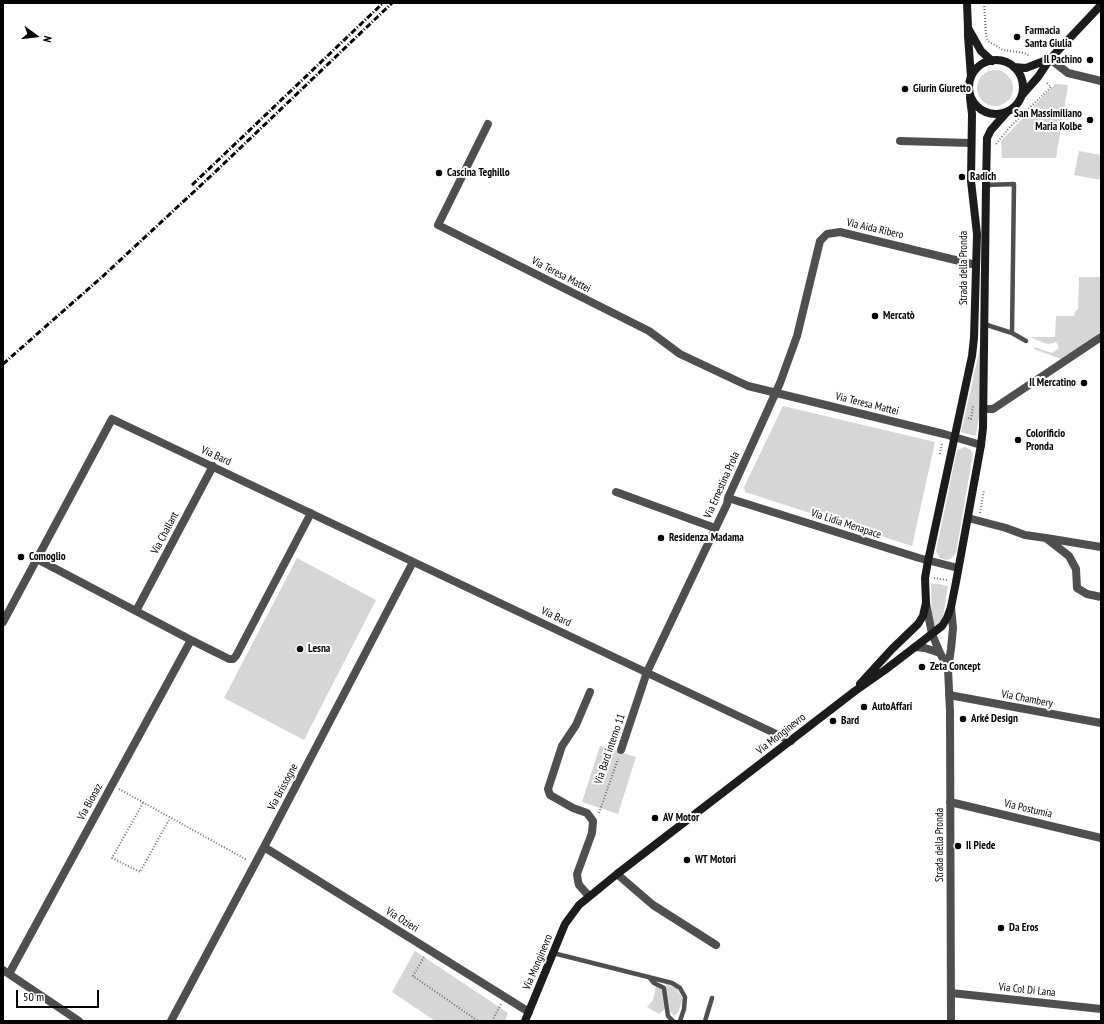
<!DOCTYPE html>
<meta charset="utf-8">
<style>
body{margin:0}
#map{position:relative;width:1104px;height:1024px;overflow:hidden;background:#fff;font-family:"PT Sans Narrow",sans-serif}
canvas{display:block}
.frame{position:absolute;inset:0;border:4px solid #000;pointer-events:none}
.north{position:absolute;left:16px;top:16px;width:40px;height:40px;-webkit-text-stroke:3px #fff;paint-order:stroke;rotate:105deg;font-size:11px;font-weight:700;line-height:16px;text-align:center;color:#000}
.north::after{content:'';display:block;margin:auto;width:14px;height:18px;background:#000;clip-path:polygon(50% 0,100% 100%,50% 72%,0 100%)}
.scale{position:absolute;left:16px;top:990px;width:83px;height:18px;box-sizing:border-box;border:2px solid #000;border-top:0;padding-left:5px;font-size:12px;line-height:14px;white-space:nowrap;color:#000;-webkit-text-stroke:3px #fff;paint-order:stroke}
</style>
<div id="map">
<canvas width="1104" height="1024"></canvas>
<div class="frame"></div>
<div class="north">N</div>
<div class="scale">50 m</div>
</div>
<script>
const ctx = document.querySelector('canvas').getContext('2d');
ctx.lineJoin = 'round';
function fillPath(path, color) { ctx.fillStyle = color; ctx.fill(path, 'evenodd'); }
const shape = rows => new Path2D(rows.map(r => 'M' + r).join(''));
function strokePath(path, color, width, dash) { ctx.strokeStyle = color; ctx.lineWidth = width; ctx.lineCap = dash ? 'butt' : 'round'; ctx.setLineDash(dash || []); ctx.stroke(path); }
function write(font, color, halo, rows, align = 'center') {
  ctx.font = font + ' "PT Sans Narrow",sans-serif'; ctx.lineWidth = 4; ctx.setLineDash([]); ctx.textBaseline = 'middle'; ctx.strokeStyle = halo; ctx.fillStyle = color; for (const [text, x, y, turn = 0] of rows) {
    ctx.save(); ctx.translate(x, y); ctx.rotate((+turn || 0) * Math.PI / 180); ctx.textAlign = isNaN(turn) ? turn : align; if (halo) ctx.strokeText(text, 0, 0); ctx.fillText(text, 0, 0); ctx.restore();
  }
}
const green = shape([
 '977 88a18 18 0 1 1 36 0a18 18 0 1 1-36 0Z',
 [1055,84,1068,85,1056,158,1002,158,1001,141],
 [1079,151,1101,155,1101,180,1074,175],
 [1079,277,1101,277,1101,331,1085,345,1061,359,1034,349,1034,347,1052,353,1059,348,1056,342,1049,344,1044,343,1030,337,1055,337,1056,316,1074,316,1075,312,1078,309],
 [981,343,980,411,976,435,974,436,961,432],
 [783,406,935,442,912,546,745,492,744,487],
 [965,447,971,450,973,454,956,553,952,558,947,560,940,558,936,551,957,450],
 [297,558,376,600,304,740,224,698],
 [931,584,939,584,948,586,943,617,940,622,937,626,932,625],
 [600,746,636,757,618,814,582,802],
 [415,951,508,1013,505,1021,435,1021,392,992],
 [666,984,676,988,682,997,682,1002,678,1013,674,1016,670,1011],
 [656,986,663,991,665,1009,659,1014,647,1007,653,1000]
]);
const path = shape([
 [984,3,986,35,988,41,1003,50,1024,53,1030,56],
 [996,144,1009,128,1051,87,1046,82],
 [968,418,971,419,973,406],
 [940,454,942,443],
 [980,513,984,490],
 [934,578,947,580],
 [119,789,247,860],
 [143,803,112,858,140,872,170,818],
 [599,813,618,759],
 [424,957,413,976,478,1021],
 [492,1021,501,1004]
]);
const lane = shape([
 [986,185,1014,184,1012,333,1026,341],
 [984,324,1012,333],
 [553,953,672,983,680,988,685,997,684,1009,680,1021],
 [649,977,654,983,664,988,668,1016,673,1021],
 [705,1021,712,998]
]);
const street = shape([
 [1050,59,1068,73,1101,81],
 [488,124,438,225,649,331,680,354,748,386,944,434,981,445],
 [900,141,971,143],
 [984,409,993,409,1101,337],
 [616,492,715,528],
 [728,498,919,558,958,568],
 [968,518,1006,528,1025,535,1046,538],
 [1101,547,1046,538,1069,556,1076,569,1077,588,1087,594,1101,597],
 [37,559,191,640,229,659,233,659,236,656,311,513],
 [926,603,932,634,940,653,948,668],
 [951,607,953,628,951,649,948,668,950,712,951,1021],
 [136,611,213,466],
 [3,622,112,419,791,741],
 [915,647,925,648,940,653],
 [949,695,1101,723],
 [621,750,647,672,727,504,728,498,780,383,797,336,820,241,827,234,840,232,976,265],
 [950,802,1101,838],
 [264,847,529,1012],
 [617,874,653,905,716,945],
 [589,896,579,885,578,881,577,874,592,833,593,821,587,813,573,808,550,795,548,789,562,746,576,725,590,692],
 [3,970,79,1021],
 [9,974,191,640],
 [951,993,1101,1009],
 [171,1021,264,847,413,562]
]);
const secondary = shape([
 [967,3,968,28,968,36,971,77],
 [968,28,981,51,992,61],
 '969 87a27 27 0 1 1 54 0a27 27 0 1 1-54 0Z',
 [1014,67,1026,68,1049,59],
 [1022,95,1038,77,1050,59,1101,5],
 [860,684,892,649,918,624,923,616,926,603,925,578,928,561,972,356,974,338,977,234,971,181,972,114,970,98],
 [525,1021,565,924,579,905,617,874,855,691,885,670,915,647,942,626,947,618,951,607,956,582,981,445,983,428,986,185,987,138,991,130,1007,112]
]);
const rail = shape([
 [192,185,383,3],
 [3,364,102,277,213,174,392,3]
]);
const markers = [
 [1017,37,4,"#000"],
 [1090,60,4,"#000"],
 [905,89,4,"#000"],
 [1090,120,4,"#000"],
 [439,173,4,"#000"],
 [962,177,4,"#000"],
 [875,316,4,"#000"],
 [1084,383,4,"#000"],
 [1018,440,4,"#000"],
 [661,538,4,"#000"],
 [21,557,4,"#000"],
 [300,649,4,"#000"],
 [922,667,4,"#000"],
 [864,707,4,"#000"],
 [963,719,4,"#000"],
 [833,721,4,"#000"],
 [655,818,4,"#000"],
 [958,846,4,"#000"],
 [687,860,4,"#000"],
 [1001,928,4,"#000"]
];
const poiNames = [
 ["Farmacia",1025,31],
 ["Santa Giulia",1025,44],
 ["Il Pachino",1082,60,"right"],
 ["Giurin Giuretto",913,89],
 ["San Massimiliano",1082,114,"right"],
 ["Maria Kolbe",1082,127,"right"],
 ["Cascina Teghillo",447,173],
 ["Radich",970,177],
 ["Mercatò",883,316],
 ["Il Mercatino",1076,383,"right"],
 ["Colorificio",1026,434],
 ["Pronda",1026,447],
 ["Residenza Madama",669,538],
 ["Comoglio",29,557],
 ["Lesna",308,649],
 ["Zeta Concept",930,667],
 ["AutoAffari",872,707],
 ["Arké Design",971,719],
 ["Bard",841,721],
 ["AV Motor",663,818],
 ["Il Piede",966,846],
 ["WT Motori",695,860],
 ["Da Eros",1009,928]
];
const streetNames = [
 ["Via Aida Ribero",875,229,13],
 ["Strada della Pronda",964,268,-90],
 ["Via Teresa Mattei",561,275,27],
 ["Via Teresa Mattei",867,404,14],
 ["Via Bard",216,456,25],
 ["Via Ernestina Prola",722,485,-66],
 ["Via Lidia Menapace",846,524,18],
 ["Via Challant",165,533,-62],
 ["Via Bard",556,617,25],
 ["Via Chambery",1027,699,11],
 ["Via Monginevro",781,734,-38],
 ["Via Bard interno 11",610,749,-71],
 ["Via Brissogne",283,787,-62],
 ["Via Bionaz",90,802,-61],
 ["Via Postumia",1028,809,13],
 ["Strada della Pronda",940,845,-90],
 ["Via Ozieri",402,920,32],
 ["Via Monginevro",538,962,-67],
 ["Via Col Di Lana",1027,990,6]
];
fillPath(green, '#d6d6d6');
strokePath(path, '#717171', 2, [1, 2]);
strokePath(lane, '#4f4f4f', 4.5);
strokePath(street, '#4f4f4f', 8);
strokePath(secondary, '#1c1c1c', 8);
strokePath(rail, '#000', 3, [6, 2, 1, 2]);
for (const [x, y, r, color] of markers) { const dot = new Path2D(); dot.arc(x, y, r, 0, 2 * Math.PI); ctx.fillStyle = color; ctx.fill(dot); strokePath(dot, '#fff', 1.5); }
write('bold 11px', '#000', '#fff', poiNames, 'left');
write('11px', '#000', '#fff', streetNames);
</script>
